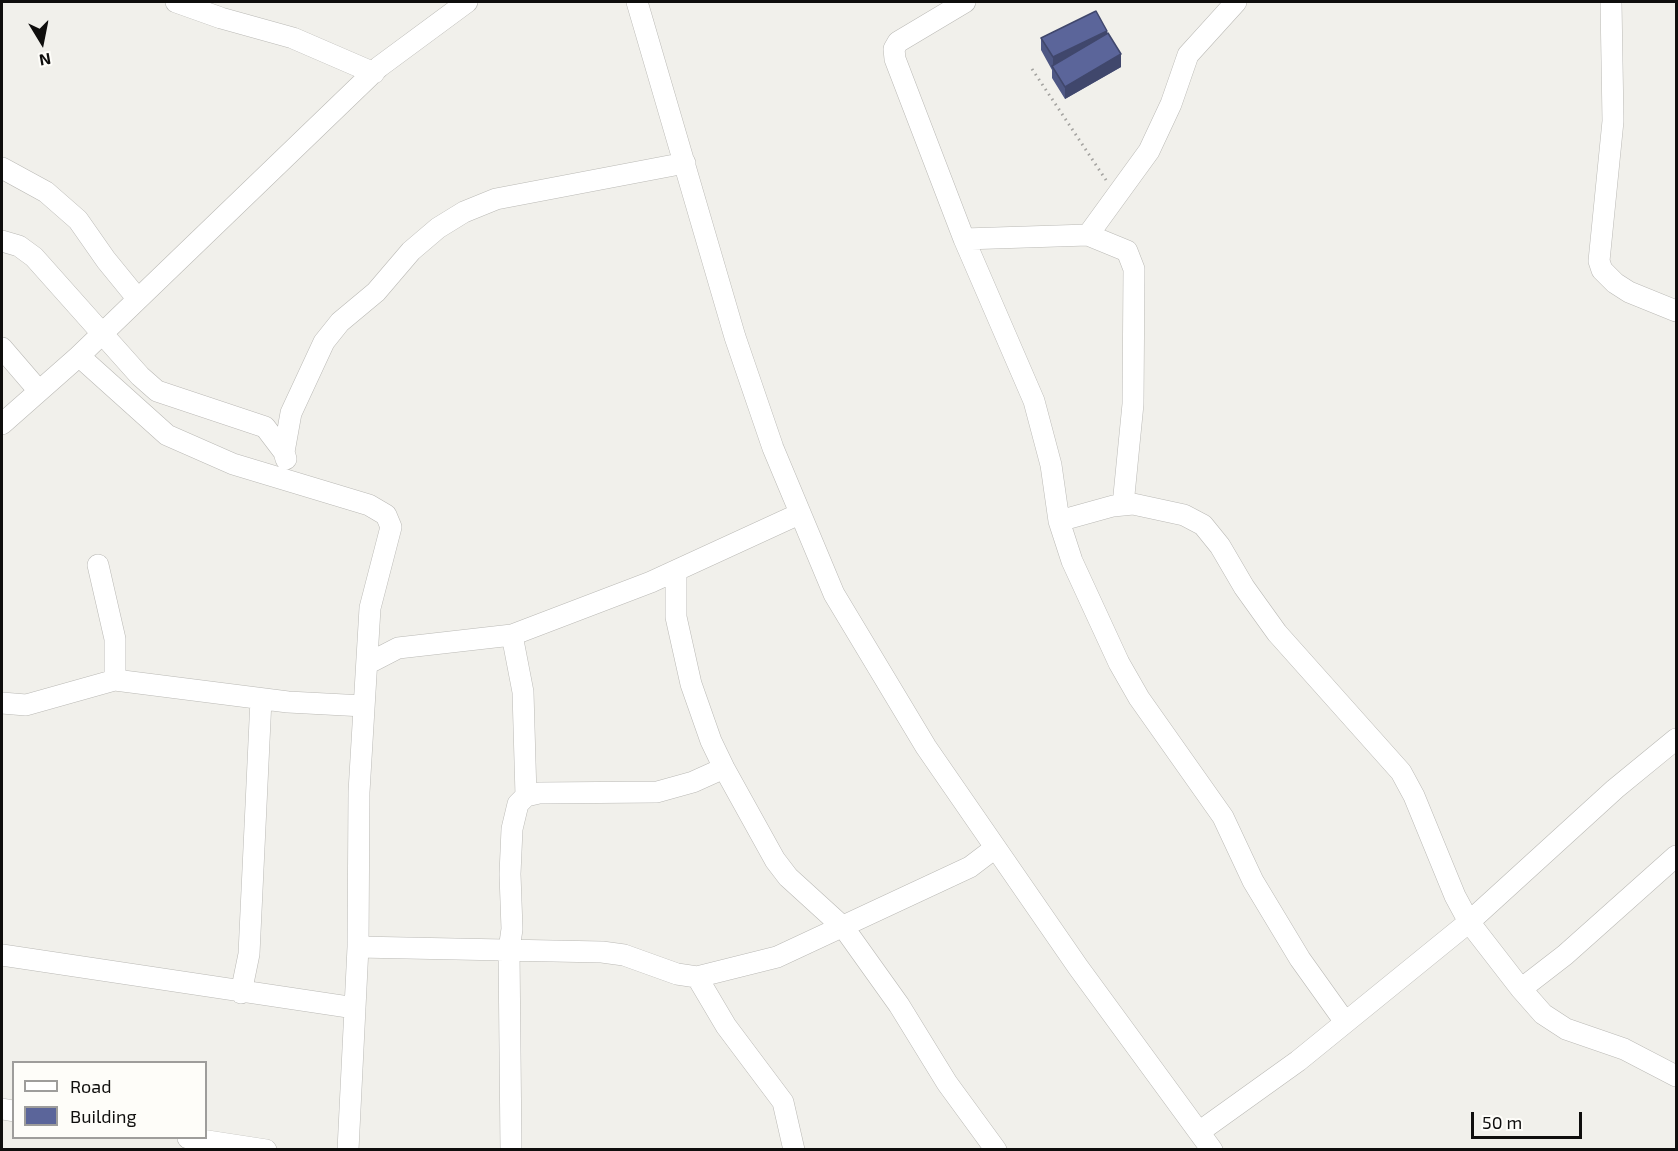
<!DOCTYPE html>
<style>
body{margin:0}
#map{position:relative;width:1678px;height:1151px;overflow:hidden;background:#f1f0eb;font-family:"Exo 2",sans-serif}
canvas{display:block}
.frame{position:absolute;inset:0;border:3px solid #0f0e0d;pointer-events:none}
.legend{position:absolute;left:12px;top:1061px;width:195px;height:78px;box-sizing:border-box;background:#fefdf9;border:2px solid #9e9d9b;margin:0;padding:8px 10px;list-style:none;font-size:18px;color:#0f0e0d}
.legend li{display:flex;align-items:center;gap:12px;height:30px}
.legend b{width:30px;border:2px solid #9e9d9b}
.north{position:absolute;left:12px;top:12px;width:60px;height:60px;-webkit-text-stroke:4px #fefdf9;paint-order:stroke;rotate:170deg;font-size:16px;font-weight:700;line-height:24px;text-align:center;color:#0f0e0d}
.north::after{content:'';display:block;margin:auto;width:21px;height:27px;background:#0f0e0d;clip-path:polygon(50% 0,100% 100%,50% 72%,0 100%)}
.scale{position:absolute;left:1471px;top:1112px;width:111px;height:27px;box-sizing:border-box;border:3px solid #0f0e0d;border-top:0;padding-left:8px;font-size:18px;line-height:21px;white-space:nowrap;color:#0f0e0d;-webkit-text-stroke:4px #fefdf9;paint-order:stroke}
</style>
<div id="map">
<canvas width="1678" height="1151"></canvas>
<div class="frame"></div>
<ul class="legend">
<li><b style="height:8px;background:#fff"></b>Road</li>
<li><b style="height:16px;background:#5b659a"></b>Building</li>
</ul>
<div class="north">N</div>
<div class="scale">50 m</div>
</div>
<script>
const ctx = document.querySelector('canvas').getContext('2d');
ctx.lineJoin = 'round';
const shape = rows => new Path2D(rows.map(r => 'M' + r).join(''));
function strokePath(path, color, width, dash) { ctx.strokeStyle = color; ctx.lineWidth = width; ctx.lineCap = dash ? 'butt' : 'round'; ctx.setLineDash(dash || []); ctx.stroke(path); }
function fillPath(path, color) { ctx.fillStyle = color; ctx.fill(path, 'evenodd'); }
const path = shape([
 [1032,69,1106,180]
]);
const minor = shape([
 [176,2,221,18,293,38,374,73],
 [637,2,735,337,773,448,834,594,926,747,1078,967,1212,1150],
 [965,2,898,42,894,49,895,59,964,239,1034,401,1051,465,1059,521,1072,561,1119,663,1139,698,1223,817,1253,881,1300,959,1345,1022],
 [1611,2,1613,121,1599,261,1602,270,1615,283,1629,292,1676,311],
 [2,168,46,192,78,220,106,260,137,298],
 [1088,235,1149,151,1171,104,1188,55,1236,2],
 [964,239,1088,235,1127,251,1134,269,1133,404,1123,505],
 [2,241,19,246,34,257,140,376,157,391,265,427,284,452,286,459],
 [2,348,39,391],
 [79,356,167,435,233,464,369,505,386,515,391,527,370,608,359,792,358,947,348,1150],
 [2,424,79,356,379,67,467,2],
 [284,452,291,413,324,342,340,322,376,292,411,251,438,228,464,212,496,199,685,163],
 [1059,521,1113,506,1133,504,1184,515,1203,525,1220,546,1244,587,1277,633,1401,772,1414,796,1455,896,1469,922,1521,989,1543,1014,1566,1029,1624,1049,1676,1076],
 [98,565,115,639,115,680],
 [676,571,676,617,691,684,711,741,724,768,775,860,788,877,844,928,899,1005,947,1083,996,1150],
 [512,635,523,692,526,796],
 [367,664,398,648,512,635,651,582,799,514],
 [2,703,26,705,115,680,288,702,364,706],
 [358,947,602,952,624,955,677,974,697,977,777,957,970,867,995,848],
 [2,955,355,1008],
 [697,977,726,1026,783,1102,794,1150],
 [1521,989,1565,955,1676,856],
 [241,993,249,954,261,699],
 [2,1109,14,1111],
 [1199,1132,1298,1061,1469,922,1615,789,1676,739],
 [188,1138,266,1150],
 [511,1150,509,950,512,929,510,874,512,829,518,804,526,796,539,793,657,792,693,782,724,768]
]);
const wall = shape([
 [1107,34,1121,67,1065,99,1052,78,1052,70,1041,50,1041,38]
]);
const shadedWall = shape([
 [1107,31,1107,44,1053,66,1053,57],
 [1121,54,1121,67,1065,99,1065,87]
]);
const building = shape([
 [1096,11,1107,31,1053,57,1041,38,1096,11],
 [1108,33,1121,54,1065,87,1052,66,1108,33]
]);
strokePath(minor, '#bab9b5', 22);
strokePath(path, '#a2a19e', 3, [1.5, 4.5]);
strokePath(minor, '#fff', 21);
fillPath(wall, '#4e5784');
fillPath(shadedWall, '#40476c');
fillPath(building, '#5b659a');
strokePath(building, '#40476c', 1.5);
</script>
